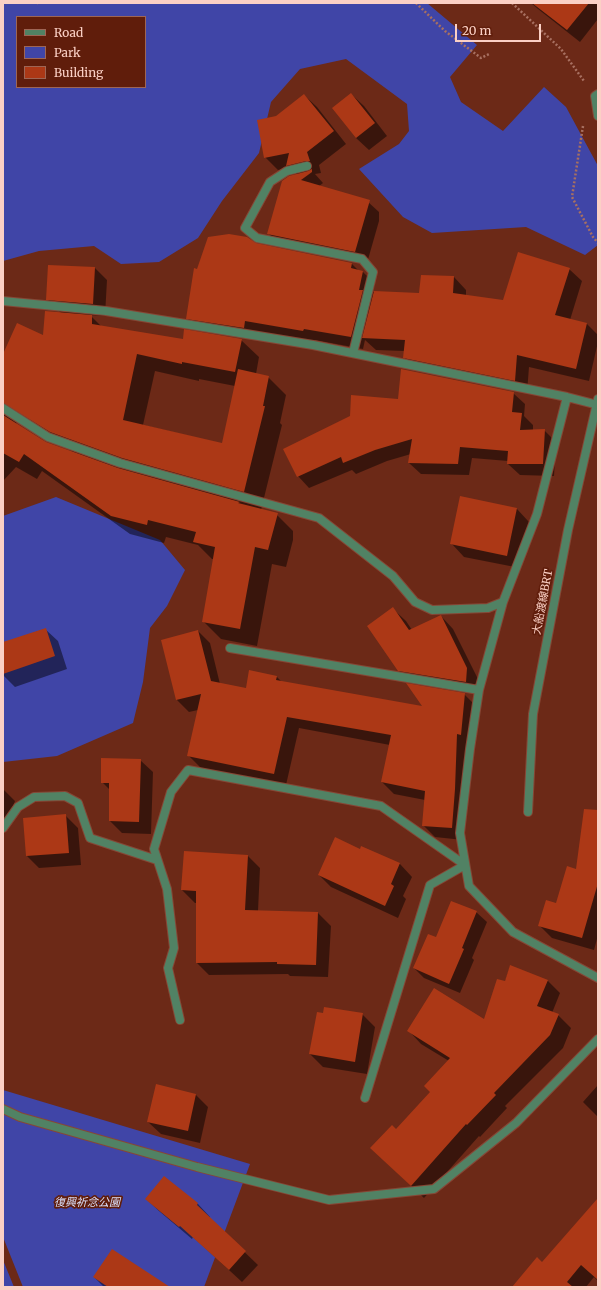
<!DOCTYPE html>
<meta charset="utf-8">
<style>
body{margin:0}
#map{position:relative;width:601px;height:1290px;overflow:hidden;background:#6c2917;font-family:Merriweather,serif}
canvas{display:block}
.frame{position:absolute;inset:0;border:4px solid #fbd0c5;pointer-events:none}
.legend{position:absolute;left:16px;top:16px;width:130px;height:72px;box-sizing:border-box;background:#601d0b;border:1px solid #9e6555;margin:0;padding:5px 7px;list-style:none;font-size:12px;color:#fbd0c5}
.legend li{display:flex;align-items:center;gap:8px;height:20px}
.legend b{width:20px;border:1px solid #9e6555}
.scale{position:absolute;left:455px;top:24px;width:86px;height:18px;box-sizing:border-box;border:2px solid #fbd0c5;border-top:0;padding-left:5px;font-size:12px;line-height:14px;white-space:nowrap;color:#fbd0c5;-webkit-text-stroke:3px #601d0b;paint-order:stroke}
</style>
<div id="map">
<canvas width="601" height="1290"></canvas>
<div class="frame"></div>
<ul class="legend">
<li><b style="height:5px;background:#518264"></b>Road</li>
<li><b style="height:11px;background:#4045a7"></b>Park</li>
<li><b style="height:11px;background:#ac3816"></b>Building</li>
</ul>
<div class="scale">20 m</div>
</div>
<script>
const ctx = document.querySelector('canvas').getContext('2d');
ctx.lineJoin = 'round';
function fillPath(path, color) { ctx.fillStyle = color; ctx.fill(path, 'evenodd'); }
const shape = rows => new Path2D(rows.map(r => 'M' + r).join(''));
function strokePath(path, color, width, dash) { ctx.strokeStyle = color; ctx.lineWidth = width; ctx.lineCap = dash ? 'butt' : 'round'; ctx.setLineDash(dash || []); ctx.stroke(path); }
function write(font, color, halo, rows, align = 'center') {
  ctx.font = font + ' Merriweather,"Noto Sans JP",serif'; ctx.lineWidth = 3.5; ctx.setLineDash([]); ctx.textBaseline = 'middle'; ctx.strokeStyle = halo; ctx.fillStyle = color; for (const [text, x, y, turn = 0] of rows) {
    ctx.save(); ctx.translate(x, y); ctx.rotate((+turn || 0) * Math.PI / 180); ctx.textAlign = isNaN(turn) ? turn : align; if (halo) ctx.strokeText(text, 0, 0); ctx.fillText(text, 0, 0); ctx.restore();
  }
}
const green = shape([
 [3,3,427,3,477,45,450,77,461,102,503,131,544,87,566,107,598,166,598,245,585,255,526,227,432,233,403,217,359,169,399,144,409,131,407,104,346,59,300,69,271,102,259,153,222,201,198,238,159,262,121,264,94,246,39,251,3,261],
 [17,17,145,17,145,87,17,87],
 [56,497,160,540,185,570,167,606,150,628,143,682,133,723,57,756,3,762,3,516],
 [3,1090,250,1164,204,1287,23,1287,3,1237],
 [3,1260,14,1287,3,1287]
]);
const shadow = shape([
 [531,3,598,3,598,19,580,42,538,9],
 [351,94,364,106,387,136,369,150,356,138],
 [304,95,317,107,346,144,319,165,321,173,315,174,323,183,318,187,367,201,379,212,379,221,367,263,280,245,269,234,297,175,290,168,278,170,265,157,276,117],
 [256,244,352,264,359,271,363,272,375,284,373,292,420,295,454,277,466,290,466,296,504,301,569,269,582,281,570,320,587,324,598,335,598,342,589,381,529,367,527,393,416,370,404,357,404,351,376,350,365,340,363,349,315,340,315,343,199,330,187,318,198,270],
 [95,268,107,280,105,316,90,315,102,327,184,340,241,340,259,357,256,374,268,377,286,395,280,423,282,425,261,510,275,513,293,531,293,540,286,567,272,564,257,646,221,639,203,621,214,559,212,559,198,545,166,537,164,543,130,534,42,471,37,479,16,467,3,481,3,356,44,337,61,313,47,299],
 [155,371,199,381,199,379,235,386,223,444,143,425],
 [24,420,73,452,46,443,16,424,18,421],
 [513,393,525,404,524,416,533,425,533,430,544,430,556,442,554,476,520,475,508,464,508,461,472,458,469,475,421,474,409,463,411,454,387,461,356,474,352,470,309,488,298,476,399,400],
 [461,498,517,509,529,522,520,568,464,557,452,544],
 [393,609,406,621,412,630,441,616,453,629,479,681,478,694,411,683,398,670],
 [45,629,58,641,67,669,15,687,3,675,3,643],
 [198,631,210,643,220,684,246,689,277,677,282,682,424,707,464,694,476,706,463,840,435,837,423,825,425,800,394,794,382,782,390,745,299,728,286,785,201,768,189,756,198,710,189,712,177,700,162,641],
 [140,760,153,772,151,834,122,833,110,821,110,790,102,782],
 [3,789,15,801,3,833],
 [598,804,598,940,597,939,594,950,552,938,539,925,557,904,576,870,597,822],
 [66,816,78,828,81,865,39,868,27,856],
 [362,848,400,864,412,877,403,896,406,899,398,918,331,887,319,875,361,850],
 [248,856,260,868,258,911,318,913,331,926,328,977,290,976,288,974,209,975,197,963,197,903,195,903,182,890],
 [476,912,487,922,472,958,474,960,460,993,424,978,414,968,437,939],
 [510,966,548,981,560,993,552,1013,558,1015,571,1028,563,1048,505,1106,507,1108,480,1137,479,1136,424,1198,371,1148,396,1130,432,1092,449,1061,421,1044,409,1031,485,1021,505,982],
 [362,1014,375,1027,367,1074,323,1067,310,1054],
 [598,1085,598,1117,583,1102],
 [196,1095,208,1107,200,1143,161,1134,148,1122],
 [164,1177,198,1204,210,1217,209,1218,258,1265,242,1282,193,1237,192,1239,159,1211,146,1199],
 [598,1210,598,1281,594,1277,586,1287,513,1287,542,1263],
 [94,1277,161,1287,104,1287]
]);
const building = shape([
 [532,3,589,3,567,30],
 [351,93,375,123,356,138,332,108],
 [304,94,334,131,307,152,310,161,306,161,286,166,289,153,264,158,257,120,276,116],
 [312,169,312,172,301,180,370,200,355,252,267,234,282,181,289,176,308,171],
 [229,234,247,237,256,243,352,263,351,268,363,271,359,290,363,290,351,337,304,329,303,331,245,321,244,328,186,319,194,268,197,269,208,237],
 [518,252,570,268,555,315,587,323,576,369,517,355,515,381,403,358,405,340,362,338,374,291,419,293,421,275,454,276,453,293,503,300],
 [48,265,95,267,93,304,46,300],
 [45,311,92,315,92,324,183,339,184,329,242,339,235,372,182,362,182,364,137,354,123,420,222,443,238,369,269,376,263,406,265,406,244,492,122,458,50,432,3,403,3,354,17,323,43,335],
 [401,369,514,392,512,412,522,413,520,430,545,429,543,464,507,464,508,451,460,447,458,464,408,463,412,439,375,450,343,463,341,457,297,477,283,449,350,416,351,395,398,399],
 [3,415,46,442,118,468,240,502,238,503,278,513,268,550,255,547,240,629,202,622,215,547,193,542,196,532,148,520,147,525,111,516,24,454,19,462,3,453],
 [460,496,517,508,507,556,450,544],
 [393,607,409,630,441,615,467,668,466,682,398,671,367,626],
 [46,628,55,656,3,674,3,642],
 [198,630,211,681,246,688,249,670,277,676,276,680,422,706,406,683,465,693,461,735,457,734,455,789,452,828,422,826,425,791,381,782,391,735,287,717,274,774,187,756,201,694,176,700,161,640],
 [101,758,141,759,139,822,109,821,109,783,101,783],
 [584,809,598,810,598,883,582,938,538,926,546,900,556,903,567,866,576,869],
 [66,814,69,853,26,856,23,818],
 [335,837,360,849,361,846,400,863,391,884,394,886,385,906,318,875],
 [184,851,248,855,245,910,318,912,316,965,277,964,277,962,196,963,196,891,181,890],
 [451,901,477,911,462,948,464,949,449,984,413,968,428,934,436,937],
 [510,965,548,980,537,1006,559,1014,550,1035,494,1093,496,1095,467,1125,466,1124,411,1186,370,1148,392,1125,396,1129,430,1092,424,1086,450,1058,407,1031,434,988,484,1019,497,979,505,981],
 [324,1007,363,1013,355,1062,309,1054,317,1012,323,1013],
 [156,1084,196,1094,188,1131,147,1122],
 [164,1176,198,1203,197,1205,246,1251,229,1270,180,1226,179,1227,145,1199],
 [598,1198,598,1280,581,1265,567,1282,573,1287,512,1287,537,1257,542,1262],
 [112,1249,170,1287,108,1287,93,1277]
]);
const path = shape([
 [37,3,38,3],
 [416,3,445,31,481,58,489,54],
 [512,3,561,49,584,81],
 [583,126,572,197,593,237,598,243]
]);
const lane = shape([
 [528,812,533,714,568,530,598,399]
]);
const street = shape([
 [598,94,595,96,598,116],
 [307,166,287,171,270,182,245,228,257,238,362,259,373,272,353,353],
 [3,301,106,311,313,345,567,397,598,405],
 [567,397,537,514,503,602,479,690,470,749,460,833,469,886,513,932,598,978],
 [3,408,48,437,120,463,319,518,393,576,415,602,432,610,488,608,503,602],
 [230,648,479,690],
 [3,828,18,807,34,797,65,796,78,803,90,838,157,860],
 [180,1020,168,968,174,948,167,889,154,849,171,792,188,770,381,806,465,865,430,885,365,1098],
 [3,1109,20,1117,197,1167,329,1200,434,1189,516,1123,598,1039]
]);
const streetNames = [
 ["大船渡線BRT",543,602,-79]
];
const parkNames = [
 ["復興祈念公園",87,1203]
];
fillPath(green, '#4045a7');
fillPath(shadow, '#0007');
fillPath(building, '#ac3816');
strokePath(lane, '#864736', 10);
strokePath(street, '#864736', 10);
strokePath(path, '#a87061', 2.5, [2, 2]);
strokePath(lane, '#518264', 8);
strokePath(street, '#518264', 8);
write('11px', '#fbd0c5', '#601d0b', streetNames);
write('italic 11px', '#dae0fb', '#601d0b', parkNames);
</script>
